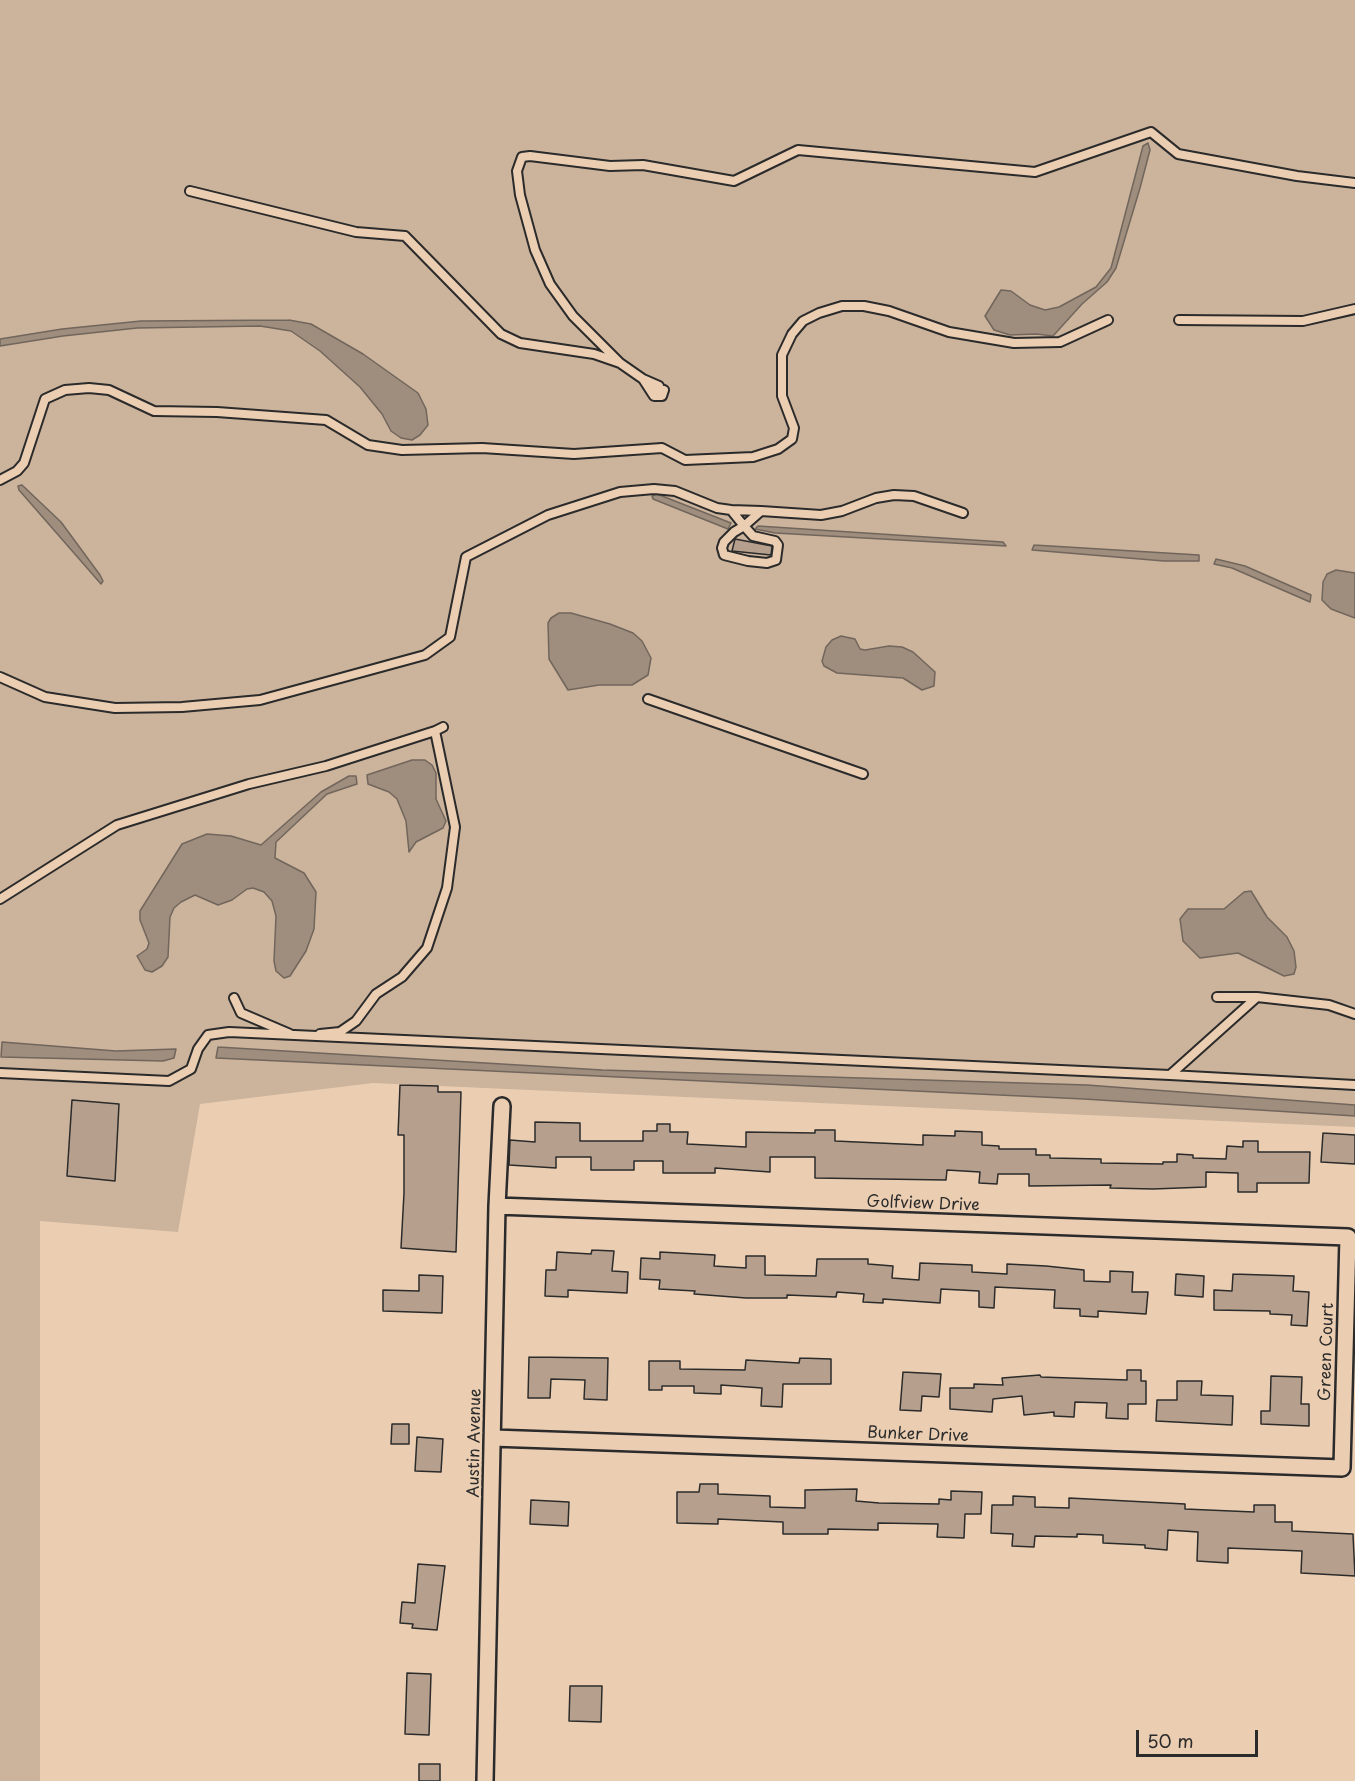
<!DOCTYPE html>
<style>
body{margin:0}
#map{position:relative;width:1355px;height:1781px;overflow:hidden;background:#ebceb2;font-family:"Playpen Sans",sans-serif}
canvas{display:block}
.scale{position:absolute;left:1136px;top:1730px;width:122px;height:27px;box-sizing:border-box;border:3px solid #2b2b2b;border-top:0;padding-left:8px;font-size:18px;line-height:21px;white-space:nowrap;color:#2b2b2b;-webkit-text-stroke:4px #ebceb2;paint-order:stroke}
</style>
<div id="map">
<canvas width="1355" height="1781"></canvas>
<div class="scale">50 m</div>
</div>
<script>
const ctx = document.querySelector('canvas').getContext('2d');
ctx.lineJoin = 'round';
function fillPath(path, color) { ctx.fillStyle = color; ctx.fill(path, 'evenodd'); }
const shape = rows => new Path2D(rows.map(r => 'M' + r).join(''));
function strokePath(path, color, width, dash) { ctx.strokeStyle = color; ctx.lineWidth = width; ctx.lineCap = dash ? 'butt' : 'round'; ctx.setLineDash(dash || []); ctx.stroke(path); }
function write(font, color, halo, rows, align = 'center') {
  ctx.font = font + ' "Playpen Sans",sans-serif'; ctx.lineWidth = 4.5; ctx.setLineDash([]); ctx.textBaseline = 'middle'; ctx.strokeStyle = halo; ctx.fillStyle = color; for (const [text, x, y, turn = 0] of rows) {
    ctx.save(); ctx.translate(x, y); ctx.rotate((+turn || 0) * Math.PI / 180); ctx.textAlign = isNaN(turn) ? turn : align; if (halo) ctx.strokeText(text, 0, 0); ctx.fillText(text, 0, 0); ctx.restore();
  }
}
const green = shape([
 [0,0,1355,0,1355,1127,373,1083,200,1104,178,1232,40,1221,40,1781,0,1781]
]);
const water = shape([
 [1148,143,1150,150,1140,188,1116,268,1107,282,1082,304,1053,336,1036,334,1010,335,994,330,985,316,1001,290,1011,291,1030,305,1045,310,1059,307,1096,287,1111,268,1143,146,1148,143],
 [289,320,311,324,363,354,418,393,426,409,428,425,420,435,412,440,401,438,391,431,382,414,360,387,320,351,291,331,260,326,137,328,63,336,0,346,0,339,62,329,141,321,289,320],
 [22,485,61,522,100,575,103,581,101,584,19,490,18,486,22,485],
 [657,494,731,523,728,529,653,499,652,496,657,494],
 [758,526,1003,542,1006,546,775,533,755,529,758,526],
 [1034,545,1199,555,1199,561,1164,561,1032,550,1034,545],
 [1216,559,1245,566,1311,595,1310,602,1232,568,1214,564,1216,559],
 [1336,570,1355,573,1355,618,1331,609,1322,600,1323,582,1327,574,1336,570],
 [559,613,571,613,610,624,633,633,642,641,651,658,648,675,632,685,599,685,568,690,549,659,548,623,551,618,559,613],
 [841,636,855,639,860,649,865,650,889,646,902,647,913,652,935,672,934,686,922,690,903,678,837,673,824,666,822,661,826,647,832,640,841,636],
 [412,760,425,760,432,765,436,773,436,799,446,821,443,828,416,842,409,852,406,821,397,799,389,792,368,784,367,775,412,760],
 [349,776,356,776,357,784,327,794,276,842,275,858,304,873,316,892,314,929,306,951,290,976,284,978,276,971,274,961,276,916,272,901,264,892,253,888,247,889,232,900,218,905,195,895,181,902,174,908,170,917,168,957,162,966,152,972,145,970,137,956,147,949,149,943,140,920,140,911,182,844,207,834,231,836,261,845,321,792,349,776],
 [1251,891,1267,917,1287,937,1294,951,1296,967,1294,974,1284,976,1238,953,1200,958,1183,941,1180,919,1188,909,1224,909,1244,892,1251,891],
 [2,1042,116,1051,176,1049,174,1058,163,1061,1,1057,2,1042],
 [218,1047,602,1070,1087,1085,1355,1105,1355,1116,1084,1099,216,1058,218,1047]
]);
const building = shape([
 [735,539,772,546,771,555,732,551,735,539],
 [400,1085,438,1086,438,1092,461,1092,456,1252,401,1248,404,1193,404,1135,398,1135,400,1085],
 [72,1100,119,1104,115,1181,67,1176,72,1100],
 [535,1122,580,1123,580,1141,643,1141,643,1131,657,1131,657,1124,670,1124,670,1132,688,1132,687,1144,746,1147,746,1132,815,1133,815,1130,835,1130,835,1141,923,1145,923,1135,955,1136,955,1131,982,1132,982,1145,999,1146,999,1149,1036,1149,1036,1155,1050,1155,1050,1158,1101,1159,1101,1163,1163,1164,1163,1162,1177,1162,1177,1154,1193,1155,1193,1158,1226,1159,1227,1146,1243,1147,1243,1141,1258,1141,1258,1152,1310,1152,1309,1183,1257,1183,1257,1192,1238,1192,1238,1173,1206,1172,1206,1187,1153,1189,1110,1188,1111,1185,1029,1186,1029,1174,998,1174,997,1184,979,1183,980,1172,947,1170,946,1180,815,1178,815,1157,770,1157,770,1172,715,1168,715,1173,663,1173,663,1161,634,1161,634,1170,591,1170,591,1157,556,1157,556,1168,509,1165,510,1140,535,1142,535,1122],
 [1323,1133,1355,1135,1355,1164,1321,1162,1323,1133],
 [592,1250,614,1251,612,1271,628,1272,627,1293,568,1290,568,1297,545,1296,546,1270,556,1270,557,1252,591,1254,592,1250],
 [660,1252,715,1255,714,1266,746,1268,746,1256,765,1256,765,1275,816,1276,817,1259,868,1259,868,1264,893,1266,892,1278,919,1280,920,1263,972,1265,972,1272,1007,1274,1007,1264,1046,1266,1084,1270,1084,1281,1110,1282,1110,1271,1133,1272,1132,1292,1148,1292,1146,1314,1098,1311,1098,1317,1080,1316,1080,1309,1054,1308,1055,1290,995,1287,994,1308,979,1307,979,1291,941,1289,940,1303,883,1299,883,1303,863,1302,864,1294,837,1292,836,1297,787,1295,787,1298,746,1298,694,1294,695,1291,659,1289,660,1280,640,1279,641,1258,660,1259,660,1252],
 [1176,1274,1204,1276,1203,1297,1175,1295,1176,1274],
 [1233,1274,1294,1276,1293,1291,1309,1292,1307,1326,1291,1325,1292,1315,1270,1314,1270,1311,1214,1310,1214,1290,1232,1291,1233,1274],
 [419,1275,443,1276,442,1313,383,1311,383,1290,419,1291,419,1275],
 [529,1357,608,1358,607,1400,584,1399,585,1380,551,1379,550,1398,528,1398,529,1357],
 [800,1358,831,1359,831,1384,783,1384,782,1407,761,1406,762,1388,721,1385,721,1394,694,1393,694,1386,662,1386,662,1390,649,1390,649,1361,680,1361,680,1369,745,1370,746,1360,799,1363,800,1358],
 [1127,1370,1141,1370,1141,1381,1146,1381,1146,1404,1128,1404,1128,1419,1106,1418,1107,1403,1075,1402,1074,1417,1054,1416,1054,1412,1024,1415,1022,1396,993,1399,992,1412,950,1409,950,1388,974,1388,974,1384,1003,1385,1002,1378,1040,1375,1041,1377,1127,1380,1127,1370],
 [903,1372,941,1374,939,1397,922,1396,921,1411,900,1410,903,1372],
 [1271,1376,1302,1377,1301,1404,1309,1404,1309,1426,1261,1424,1261,1411,1270,1411,1271,1376],
 [1177,1381,1202,1381,1201,1395,1233,1396,1232,1425,1156,1421,1157,1400,1177,1400,1177,1381],
 [392,1424,409,1424,409,1444,391,1444,392,1424],
 [417,1437,443,1439,441,1472,415,1471,417,1437],
 [700,1484,718,1484,718,1494,770,1496,770,1507,805,1508,805,1490,857,1489,856,1501,879,1503,939,1504,939,1499,951,1500,951,1491,982,1492,981,1514,965,1514,964,1538,937,1537,938,1524,878,1523,878,1530,828,1529,828,1534,783,1534,783,1522,718,1519,718,1524,677,1523,677,1492,699,1492,700,1484],
 [1013,1496,1035,1497,1035,1507,1069,1508,1069,1498,1185,1504,1185,1509,1254,1512,1254,1505,1275,1505,1275,1522,1292,1522,1292,1531,1353,1534,1355,1576,1301,1573,1302,1551,1228,1548,1228,1563,1197,1561,1198,1532,1168,1530,1167,1550,1145,1548,1145,1545,1103,1543,1103,1535,1077,1534,1077,1537,1035,1536,1034,1547,1012,1546,1013,1534,991,1533,992,1505,1013,1505,1013,1496],
 [531,1500,569,1502,568,1526,530,1524,531,1500],
 [418,1564,445,1566,437,1630,412,1628,413,1624,400,1623,402,1602,415,1603,418,1564],
 [407,1673,431,1674,429,1735,405,1734,407,1673],
 [570,1686,602,1686,601,1722,569,1721,570,1686],
 [419,1764,440,1764,440,1781,419,1781,419,1764]
]);
const lane = shape([
 [190,191,356,232,405,236,501,334,520,343,594,354,620,363,643,379,654,396,662,396,664,390,656,389,659,386,643,379],
 [1179,320,1303,321,1355,309],
 [620,363,573,316,550,284,535,250,520,195,517,171,522,157,530,156,610,166,643,165,734,181,798,150,1035,172,1151,132,1178,154,1297,176,1355,183],
 [0,480,17,471,24,463,45,399,65,390,89,388,109,390,154,411,217,412,326,420,368,445,402,450,482,448,574,454,662,448,685,460,753,457,778,449,792,439,794,428,782,396,782,355,792,334,803,321,819,313,842,306,864,306,889,311,949,332,1014,343,1060,342,1108,320],
 [761,511,731,510,744,526,753,536,775,541,778,545,776,560,767,563,748,561,724,555,722,548,724,542,734,532,744,526,761,511,821,515,842,511,876,498,894,495,914,496,963,513],
 [0,677,45,697,115,708,182,707,260,700,425,655,450,637,466,557,548,515,620,492,654,489,675,491,717,508,731,510],
 [648,699,863,774],
 [0,899,117,825,249,784,326,766,435,731],
 [1217,997,1257,997],
 [234,998,241,1013,290,1034],
 [1355,1014,1329,1005,1257,997,1170,1075,1355,1085],
 [320,1034,340,1032,356,1021,376,994,402,977,427,948,447,888,455,827,435,731,443,727],
 [0,1073,169,1081,191,1069,198,1049,208,1035,229,1032,1170,1075]
]);
const street = shape([
 [493,1438,1342,1468,1348,1237,497,1206],
 [485,1781,497,1206,502,1106]
]);
const streetNames = [
 ["Golfview Drive",923,1204,2],
 ["Green Court",1327,1352,-88],
 ["Bunker Drive",918,1435,2],
 ["Austin Avenue",475,1443,-89]
];
fillPath(green, '#ccb39c');
fillPath(water, '#9f8d7d');
strokePath(water, '#71665c', 1.5);
fillPath(building, '#b6a08d');
strokePath(building, '#2b2b2b', 1.5);
strokePath(lane, '#2b2b2b', 12);
strokePath(street, '#2b2b2b', 20);
strokePath(lane, '#ebceb2', 8);
strokePath(street, '#ebceb2', 15);
write('16px', '#2b2b2b', '#ebceb2', streetNames);
</script>
